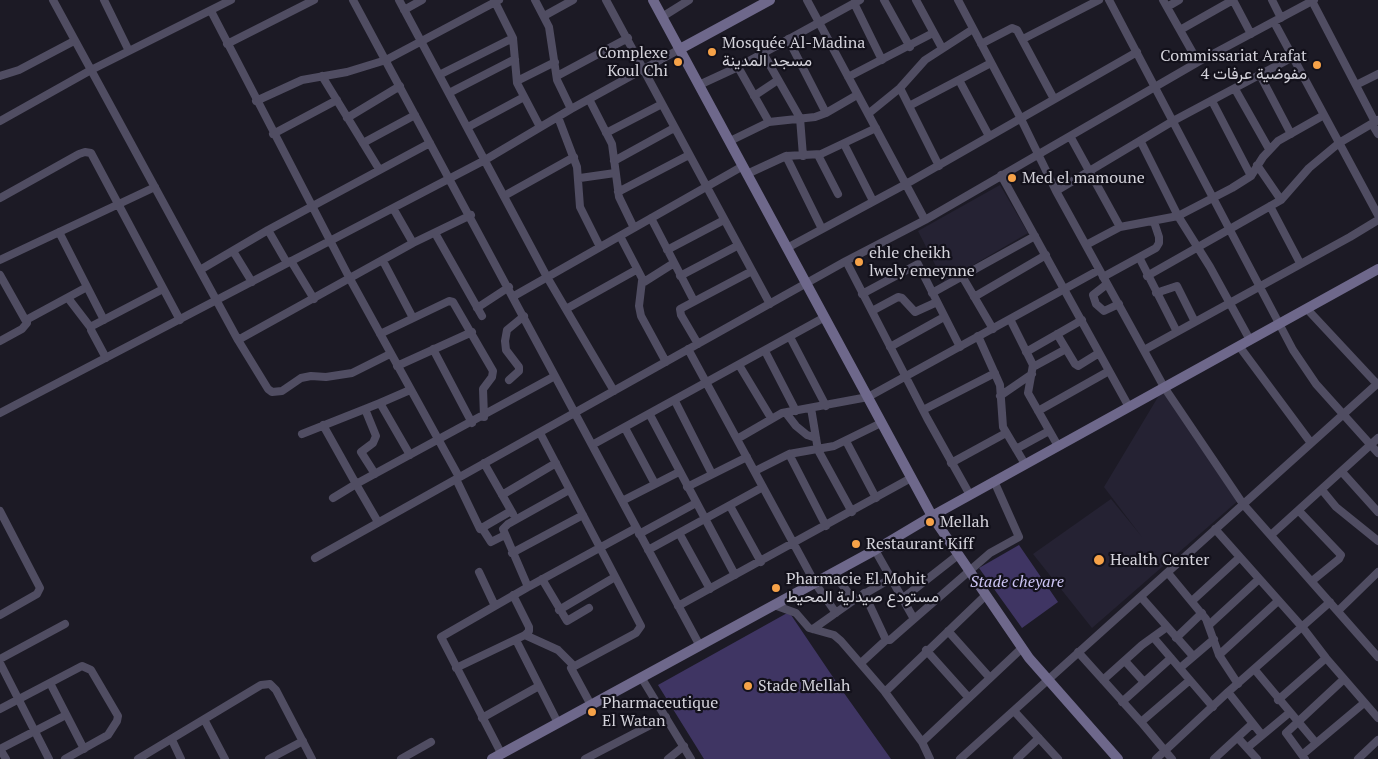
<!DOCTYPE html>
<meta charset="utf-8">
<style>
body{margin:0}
canvas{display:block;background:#1c1a25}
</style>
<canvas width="1378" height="759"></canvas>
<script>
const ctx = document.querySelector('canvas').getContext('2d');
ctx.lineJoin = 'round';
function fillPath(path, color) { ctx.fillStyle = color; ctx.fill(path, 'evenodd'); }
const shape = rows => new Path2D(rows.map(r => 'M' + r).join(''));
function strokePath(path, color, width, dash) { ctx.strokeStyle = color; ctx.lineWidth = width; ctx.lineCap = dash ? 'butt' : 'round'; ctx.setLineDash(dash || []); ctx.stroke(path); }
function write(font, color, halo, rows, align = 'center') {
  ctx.font = font + ' "PT Serif",Vazirmatn,serif'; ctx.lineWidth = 4.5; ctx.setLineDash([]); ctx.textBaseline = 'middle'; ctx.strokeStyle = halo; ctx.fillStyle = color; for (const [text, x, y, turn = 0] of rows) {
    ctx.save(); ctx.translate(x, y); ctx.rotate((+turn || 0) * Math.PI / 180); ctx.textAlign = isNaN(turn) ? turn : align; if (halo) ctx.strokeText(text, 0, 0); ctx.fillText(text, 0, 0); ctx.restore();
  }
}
const built = shape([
 [1000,185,1028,233,944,282,918,231],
 [1164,387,1240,499,1092,628,1033,554,1111,499,1142,537,1104,487]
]);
const green = shape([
 [1019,545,1058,602,1022,628,979,568],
 [789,612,839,686,891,759,704,759,658,685]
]);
const street = shape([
 [53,0,238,340,413,243,471,215],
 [104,0,129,51],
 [353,0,700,646],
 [399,0,547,277,614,391],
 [494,0,513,38,517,83,540,127],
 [535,0,549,27,557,80,571,109],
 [606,0,770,304],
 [807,0,925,220],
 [884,0,910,47],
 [916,0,942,48],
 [958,0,1021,119,1056,191,1164,387,1243,504,1378,657],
 [1109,0,1293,350,1316,384,1378,453],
 [1163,0,1198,62],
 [1233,0,1251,34],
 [1272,0,1281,18],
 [1312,1,1375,122],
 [854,3,882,60],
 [1167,7,1179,0],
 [404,10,422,0],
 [211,11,350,279,459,477],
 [544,16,573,0],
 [662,17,689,0],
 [1274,22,1378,215],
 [1180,30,1233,0],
 [788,39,826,113],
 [1023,39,1099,0],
 [227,44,314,0],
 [981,44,1012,28,1017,30,1054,99],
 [763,53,800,118,803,156],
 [738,67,769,122],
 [439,75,513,38],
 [1260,75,1291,134],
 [0,76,19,70,74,41],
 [322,76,379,169],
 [557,76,628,38],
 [848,77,933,33],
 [959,80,989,136],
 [517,81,555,62],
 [699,85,738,67,860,0],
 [1356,85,1378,74],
 [900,88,939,166],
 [1235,89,1269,149],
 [449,93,515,59],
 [754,96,778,80],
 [589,99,612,144,619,197,634,228],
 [256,101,302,80,347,72,386,60,499,0],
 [1212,101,1251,176],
 [909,106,991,63],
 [868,114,900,88,925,60,973,29],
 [558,117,577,167,580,207,600,247],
 [347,118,400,86],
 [0,121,91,70,231,0],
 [1372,124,1378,134],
 [468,127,524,97],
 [606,133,662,104],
 [273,134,337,100],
 [1070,136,1120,227],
 [730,141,769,122,815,117,826,113,857,95],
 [1141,142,1178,216,1210,267,1250,340],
 [363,143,415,115],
 [844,144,873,201],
 [818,155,838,194],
 [786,156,822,229],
 [614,161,674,128],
 [1257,165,1281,200],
 [747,174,786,156,821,154,876,128],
 [1001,175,1129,407],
 [580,178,615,173],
 [1056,191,1173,121,1293,57],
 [618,192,689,155],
 [504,196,574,157],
 [0,198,79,154,85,152,91,153,180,320],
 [1270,206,1300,263],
 [393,208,413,243],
 [651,218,694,301],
 [268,230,287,263],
 [59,232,104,320],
 [435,233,482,316],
 [620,236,644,282,674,263],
 [1086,245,1120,227,1178,216,1232,188,1251,176,1263,157,1278,141,1324,115],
 [787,248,906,184,1137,52],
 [667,250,724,220],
 [233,251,252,282],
 [1140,259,1177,332],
 [0,260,155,187],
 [291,261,314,299],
 [383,261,413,318],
 [846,261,927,418,970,495],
 [200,270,268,230,430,143],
 [0,275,27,323,22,329,0,341],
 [680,276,737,246],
 [962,276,993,329],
 [1147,276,1281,200,1309,168,1339,143,1378,120],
 [1103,277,1156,248,1159,243,1159,237,1154,222],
 [642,281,639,306,641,316,666,362],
 [1107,284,1093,295,1096,304,1104,311,1119,304],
 [932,293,1035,236],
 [1156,293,1177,286,1195,322],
 [862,294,918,264,960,347],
 [514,296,743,166],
 [974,297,1046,255],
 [68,298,91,328],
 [477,308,509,287],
 [566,309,636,270],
 [1307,309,1377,384],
 [872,311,898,297,902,298,915,312,937,302],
 [1010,319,1033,365,1028,393,1058,446],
 [26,320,87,287],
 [380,334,449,301,453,302,493,371,492,377,483,389,484,417],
 [1057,334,1075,364,1078,366,1099,353],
 [978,336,1000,385,1003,427,1025,464],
 [790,337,826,406],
 [238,340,268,389,272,392,282,391,301,378,311,376,326,377,352,373,390,354],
 [698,344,681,315,680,309,752,271],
 [1239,346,1311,443],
 [890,347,944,317],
 [433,349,472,423],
 [688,349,815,583,836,613],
 [1144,350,1350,237,1378,220],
 [765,351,796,411],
 [1026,352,1082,320],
 [106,358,91,330,92,326,163,289],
 [739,365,771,418],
 [397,366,472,332],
 [1033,367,1066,349],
 [509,380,519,371,519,367,506,350,505,341,507,330,524,316],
 [1000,396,1032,374],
 [675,401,712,474],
 [811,408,818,450,852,512],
 [923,410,995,373],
 [1038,411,1109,371],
 [0,413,485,160,571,109,680,49],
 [786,413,796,426,807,435,816,438],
 [650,415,735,575],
 [323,425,356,484,333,498],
 [625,428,655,484],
 [540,433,641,626,636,633,571,668,591,705],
 [302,434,365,409],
 [737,439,782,413,868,397,1099,270],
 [846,441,876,498],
 [592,445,825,317],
 [1016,449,1049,431],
 [789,454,826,526],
 [410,455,380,403,410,390],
 [484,463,513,514],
 [951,463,1006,433],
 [755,471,789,454,834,446,881,423],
 [1342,472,1378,512],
 [375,474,361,452,373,443,376,436,365,409,380,403],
 [456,479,480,529,511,511],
 [687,487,747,457],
 [1322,490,1336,507,1378,541],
 [502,495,556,463],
 [622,501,679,472],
 [730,506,761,562],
 [0,511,40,588,37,594,0,615],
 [1299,511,1341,555,1339,559,1312,581],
 [378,522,356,484,555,376],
 [482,528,491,542,505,535],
 [1215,529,1303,628,1326,658,1378,718],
 [679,533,710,589],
 [639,534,696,503],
 [1271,535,1378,438],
 [648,550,763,487],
 [512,553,583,515],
 [315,558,846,261,925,220,1198,62,1314,0],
 [479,572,495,606],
 [833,573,854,600],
 [1168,573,1206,619,1219,655,1238,684],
 [542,579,567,621,589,608],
 [528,587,503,529,508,524,569,490],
 [864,593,886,640,890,640,914,619,875,550],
 [1141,597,1193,656],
 [902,599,958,555],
 [1192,601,1240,557],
 [774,605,796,613,809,628,834,635,841,641,885,692,922,742,930,759],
 [678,606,911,478],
 [559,610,615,577],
 [1338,611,1378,572],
 [914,619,990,553,1019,537,994,481],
 [1209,625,1259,579],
 [813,629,854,600,890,579],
 [948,631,990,678],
 [525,635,558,650,573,665],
 [1153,637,1213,707],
 [1176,638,1202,613],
 [516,640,558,723],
 [926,650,969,698],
 [1078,652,1141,722,1172,759],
 [1219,655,1278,601],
 [0,659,65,624],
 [1125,661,1144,682],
 [0,663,49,759],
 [861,663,886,640],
 [456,668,525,635,529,631,529,627,513,595],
 [1180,668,1214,639],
 [1255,670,1316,743],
 [641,677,691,759],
 [1103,680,1142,645,1167,627],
 [50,683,84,749],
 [885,692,986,595],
 [1228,692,1262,735],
 [1278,700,1326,658],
 [1122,702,1171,658],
 [0,709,82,666,91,670,118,716,117,721,108,735,65,759],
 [1014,711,1058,759],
 [482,718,539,686],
 [205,721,225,759],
 [1141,722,1190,680],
 [1238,738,1257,759],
 [172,740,181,759],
 [922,742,1022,648],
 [1247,748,1289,713],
 [0,749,66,715],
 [0,749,6,759],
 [501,753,441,637,528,587,636,528],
 [1302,755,1364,703],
 [138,759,261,685,270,684,276,690,312,759],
 [269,759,303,741],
 [401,759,431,742],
 [585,759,666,717],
 [668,759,684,746],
 [960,759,1378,383],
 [1017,759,1039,738],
 [1156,759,1228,692,1330,602],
 [1214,759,1252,724],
 [1305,759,1286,733,1344,679],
 [1358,759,1378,740]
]);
const secondary = shape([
 [653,0,932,516,1029,658,1118,759],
 [680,49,770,0],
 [492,759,875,550,932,516,1378,269]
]);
const markers = [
 [712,52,5,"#f6a248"],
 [678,62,5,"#f6a248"],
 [1317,65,5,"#f6a248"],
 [1012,178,5,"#f6a248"],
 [859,262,5,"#f6a248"],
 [930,522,5,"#f6a248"],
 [856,544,5,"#f6a248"],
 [1099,560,6,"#f6a248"],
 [776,588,5,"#f6a248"],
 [748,686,5,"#f6a248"],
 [592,712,5,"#f6a248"]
];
const poiNames = [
 ["Mosquée Al-Madina",722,43],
 ["مسجد المدينة",722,61],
 ["Complexe",668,53,"right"],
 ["Koul Chi",668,71,"right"],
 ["Commissariat Arafat",1307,56,"right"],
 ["4 مفوضية عرفات",1307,74,"right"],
 ["Med el mamoune",1022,178],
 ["ehle cheikh",869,253],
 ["lwely emeynne",869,271],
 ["Mellah",940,522],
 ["Restaurant Kiff",866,544],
 ["Health Center",1110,560],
 ["Pharmacie El Mohit",786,579],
 ["مستودع صيدلية المحيط",786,597],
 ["Stade Mellah",758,686],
 ["Pharmaceutique",602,703],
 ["El Watan",602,721]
];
const parkNames = [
 ["Stade cheyare",1017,582]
];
fillPath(built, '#252233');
fillPath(green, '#3f3563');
strokePath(street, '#504d62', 8);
strokePath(secondary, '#6e688b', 10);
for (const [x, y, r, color] of markers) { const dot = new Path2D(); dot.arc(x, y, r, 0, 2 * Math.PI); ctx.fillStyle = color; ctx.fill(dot); strokePath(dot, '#13111b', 2); }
write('16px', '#d4d3db', '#13111b', poiNames, 'left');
write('italic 16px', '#ccc5f4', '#13111b', parkNames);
</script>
